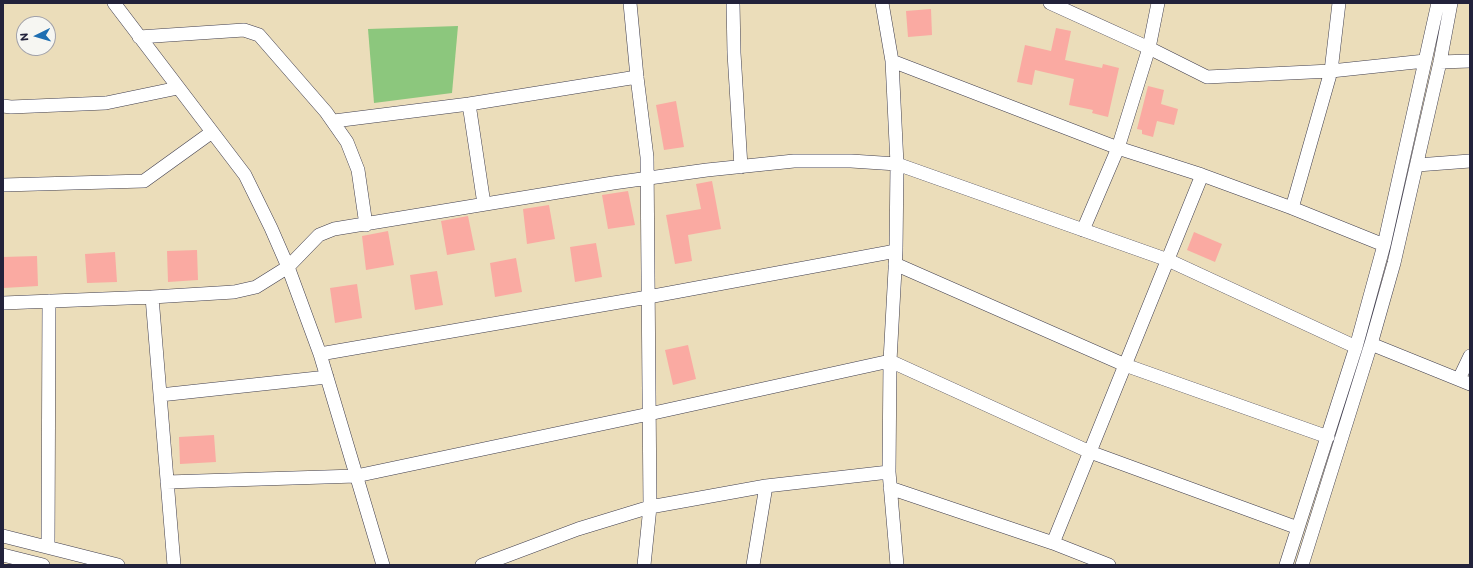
<!DOCTYPE html>
<style>
body{margin:0}
#map{position:relative;width:1473px;height:568px;overflow:hidden;background:#ebddba;font-family:"Balsamiq Sans",sans-serif}
canvas{display:block}
.frame{position:absolute;inset:0;border:4px solid #22223b;pointer-events:none}
.north{position:absolute;left:16px;top:16px;width:40px;height:40px;box-sizing:border-box;background:#f6f6f2;border:1px solid #a1a1a9;border-radius:50%;rotate:265deg;font-size:11px;font-weight:700;line-height:16px;text-align:center;color:#22223b}
.north::after{content:'';display:block;margin:auto;width:14px;height:18px;background:#1f6fb2;clip-path:polygon(50% 0,100% 100%,50% 72%,0 100%)}
</style>
<div id="map">
<canvas width="1473" height="568"></canvas>
<div class="frame"></div>
<div class="north">N</div>
</div>
<script>
const ctx = document.querySelector('canvas').getContext('2d');
ctx.lineJoin = 'round';
function fillPath(path, color) { ctx.fillStyle = color; ctx.fill(path, 'evenodd'); }
const shape = rows => new Path2D(rows.map(r => 'M' + r).join(''));
function strokePath(path, color, width, dash) { ctx.strokeStyle = color; ctx.lineWidth = width; ctx.lineCap = dash ? 'butt' : 'round'; ctx.setLineDash(dash || []); ctx.stroke(path); }
const green = shape([
 [458,26,452,93,374,103,368,29]
]);
const building = shape([
 [931,9,932,35,908,37,906,11],
 [1056,28,1071,31,1065,60,1102,68,1103,64,1119,68,1108,117,1092,113,1093,110,1069,105,1074,79,1035,70,1032,85,1017,82,1025,45,1051,51],
 [1148,86,1164,90,1161,104,1178,109,1174,125,1157,121,1153,137,1142,134,1142,130,1137,129],
 [676,101,684,147,664,150,656,105],
 [712,181,721,229,688,235,692,261,675,264,666,215,701,209,696,184],
 [628,191,635,225,608,229,602,195],
 [549,205,555,239,527,244,523,209],
 [468,216,475,250,447,255,441,221],
 [388,231,394,265,366,270,362,236],
 [1194,232,1222,244,1215,262,1187,250],
 [596,243,602,277,575,282,570,247],
 [197,250,198,280,168,282,167,251],
 [115,252,117,282,87,283,85,254],
 [37,256,38,286,3,288,3,257],
 [516,258,522,292,495,297,490,263],
 [437,271,443,305,415,310,410,275],
 [357,284,362,318,335,323,330,288],
 [688,345,696,379,673,385,665,350],
 [214,435,216,462,180,464,179,437]
]);
const minor = shape([
 [114,3,245,175,271,228,288,267,320,354,383,565],
 [630,3,637,77,647,157,650,507,644,565],
 [733,3,734,53,741,167],
 [882,3,892,61,897,164,896,251,890,361,889,472,897,565],
 [1050,3,1149,48,1207,77,1331,71,1425,61],
 [139,37,244,30,259,35,326,112,347,142,358,170,366,225],
 [892,61,1118,148,1202,175,1292,208,1384,245],
 [1440,62,1470,61],
 [469,104,484,204],
 [3,106,11,107,106,103,178,88],
 [334,121,469,104,637,77],
 [1417,165,1470,161],
 [3,185,144,181,212,132],
 [1292,208,1331,71,1339,3],
 [1083,230,1118,148,1149,48,1158,3],
 [895,264,1125,365,1328,437],
 [152,297,174,565],
 [3,303,152,297,234,292,256,287,288,267,319,235,334,229,613,183,707,170,794,161,851,161,897,164,1168,260,1356,347],
 [1371,344,1470,384],
 [320,354,648,297,896,251],
 [1459,379,1470,356],
 [160,395,327,377],
 [167,482,356,476,649,414,890,361,1090,452,1298,528],
 [890,488,1053,543,1109,565],
 [3,536,118,565],
 [1053,543,1202,175],
 [48,547,49,301],
 [3,555,43,565],
 [482,565,578,529,650,507,766,486,889,472],
 [753,565,766,486],
 [1286,565,1356,347,1384,245,1438,3],
 [1302,565,1371,344,1394,263,1440,62,1451,3]
]);
fillPath(green, '#8cc77d');
fillPath(building, '#faaaa2');
strokePath(minor, '#403e4e', 14);
strokePath(minor, '#fff', 13);
</script>
